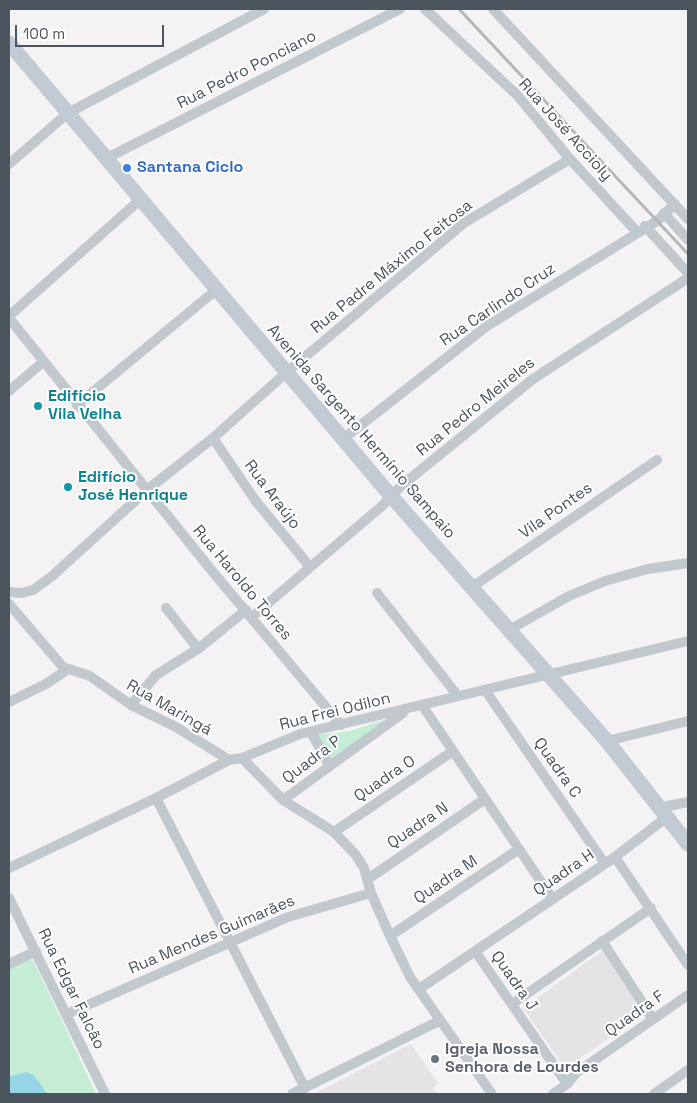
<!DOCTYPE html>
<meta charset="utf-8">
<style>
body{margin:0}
#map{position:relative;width:697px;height:1103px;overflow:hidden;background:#f4f2f2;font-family:"Space Grotesk",sans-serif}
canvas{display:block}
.frame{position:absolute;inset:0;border:10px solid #4b555e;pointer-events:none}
.scale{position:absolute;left:15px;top:25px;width:149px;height:22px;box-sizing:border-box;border:2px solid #4b555e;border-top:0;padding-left:6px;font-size:15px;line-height:18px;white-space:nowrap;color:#4b555e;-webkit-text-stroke:4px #fff;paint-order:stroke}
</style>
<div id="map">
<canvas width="697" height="1103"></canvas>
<div class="frame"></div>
<div class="scale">100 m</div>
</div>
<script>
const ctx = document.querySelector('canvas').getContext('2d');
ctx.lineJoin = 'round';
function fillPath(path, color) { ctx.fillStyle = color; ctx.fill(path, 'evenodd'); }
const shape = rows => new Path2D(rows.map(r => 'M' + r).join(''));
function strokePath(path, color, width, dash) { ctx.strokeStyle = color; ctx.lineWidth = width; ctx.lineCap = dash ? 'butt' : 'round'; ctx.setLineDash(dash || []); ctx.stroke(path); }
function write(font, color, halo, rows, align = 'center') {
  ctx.font = font + ' "Space Grotesk",sans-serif'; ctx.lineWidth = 4; ctx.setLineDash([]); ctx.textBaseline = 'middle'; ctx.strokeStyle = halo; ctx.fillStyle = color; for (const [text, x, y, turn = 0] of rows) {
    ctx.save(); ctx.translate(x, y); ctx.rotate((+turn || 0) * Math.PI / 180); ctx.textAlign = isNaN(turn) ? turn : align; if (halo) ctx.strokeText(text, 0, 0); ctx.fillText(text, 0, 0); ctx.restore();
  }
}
const education = shape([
 [602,951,644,1014,570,1065,562,1064,523,1008],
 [411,1044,438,1083,433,1088,438,1094,318,1094,317,1092]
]);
const green = shape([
 [390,718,332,759,317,735,350,731],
 [32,958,66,1029,96,1094,9,1094,9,969]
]);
const water = shape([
 [26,1072,34,1075,47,1094,9,1094,9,1077]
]);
const minor = shape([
 [425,9,517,95,570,159,637,232],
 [493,9,688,219],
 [107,158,400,9],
 [9,164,68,113,264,9],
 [664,213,688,240],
 [645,226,688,273],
 [9,316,141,199],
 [9,318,212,571,341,725],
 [9,391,43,362],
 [77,405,216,290],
 [213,438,255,500,310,567],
 [343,439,487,326,657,221,675,204],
 [472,587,657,460],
 [9,592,22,593,33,590,51,577,147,490,213,438,287,372,464,223,570,159],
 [377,593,458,696],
 [9,604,63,667,90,676,131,705,176,727,229,760],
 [166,608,198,649],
 [252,617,383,505,401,486,533,379,688,278],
 [509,630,569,596,605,581,648,569,688,563],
 [485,690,605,864],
 [9,702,46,684,68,669],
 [131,705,156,675,198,649,246,610],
 [422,705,552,898],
 [311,732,329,765],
 [607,741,688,721],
 [242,758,283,800,334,832,355,854,364,868,371,893,390,936,410,977,492,1094],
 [156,798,305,1088],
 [283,800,403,713],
 [658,808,688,802],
 [334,832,453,751],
 [615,857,688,965],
 [9,868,156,798,229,760,242,758,300,734,688,641],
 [368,879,485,799],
 [9,898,105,1094],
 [390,936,519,849],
 [602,941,653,1019],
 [475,951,567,1084],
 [9,964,36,951],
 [419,989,615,857,667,817],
 [512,1004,651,908],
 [67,1014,288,917,371,893],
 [292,1094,439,1021],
 [553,1094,567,1084,576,1073,688,995],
 [654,1094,688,1070]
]);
const secondary = shape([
 [9,43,391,496,607,741,688,844]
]);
const rail = shape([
 [459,9,688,254]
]);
const markers = [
 [127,168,5,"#3f7fe0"],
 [38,406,5,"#0f9aa8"],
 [68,487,5,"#0f9aa8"],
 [435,1059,5,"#6b7280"]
];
const streetNames = [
 ["Rua Pedro Ponciano",247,70,-27],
 ["Rua José Accioly",565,130,48],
 ["Rua Padre Máximo Feitosa",392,267,-39],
 ["Rua Carlindo Cruz",498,305,-34],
 ["Rua Pedro Meireles",476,407,-39],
 ["Avenida Sargento Hermínio Sampaio",361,432,49],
 ["Rua Araújo",272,495,53],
 ["Vila Pontes",556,511,-35],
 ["Rua Haroldo Torres",242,583,50],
 ["Rua Maringá",169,708,30],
 ["Rua Frei Odilon",335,712,-14],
 ["Quadra P",312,760,-37],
 ["Quadra C",557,768,55],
 ["Quadra O",385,779,-34],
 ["Quadra N",418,826,-34],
 ["Quadra H",564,873,-34],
 ["Quadra M",446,880,-34],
 ["Rua Mendes Guimarães",212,935,-23],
 ["Quadra J",514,981,55],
 ["Rua Edgar Falcão",71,989,64],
 ["Quadra F",635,1014,-35]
];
const shopNames = [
 ["Santana Ciclo",137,168]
];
const cultureNames = [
 ["Edifício",48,397],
 ["Vila Velha",48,415],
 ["Edifício",78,478],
 ["José Henrique",78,496]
];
const worshipNames = [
 ["Igreja Nossa",445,1050],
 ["Senhora de Lourdes",445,1068]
];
fillPath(education, '#e5e3e3');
fillPath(green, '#c5edd5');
fillPath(water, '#96d5e6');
strokePath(minor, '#c1c9cf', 10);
strokePath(secondary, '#c2cad4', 15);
strokePath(rail, '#b5b7bc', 3);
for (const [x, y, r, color] of markers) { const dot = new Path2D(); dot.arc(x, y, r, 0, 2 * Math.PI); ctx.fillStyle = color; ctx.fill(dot); strokePath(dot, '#fff', 2); }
write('16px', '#4b555e', '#fff', streetNames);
write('bold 16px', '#366cbe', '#fff', shopNames, 'left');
write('bold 16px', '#0d838f', '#fff', cultureNames, 'left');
write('bold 16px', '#5b616d', '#fff', worshipNames, 'left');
</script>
